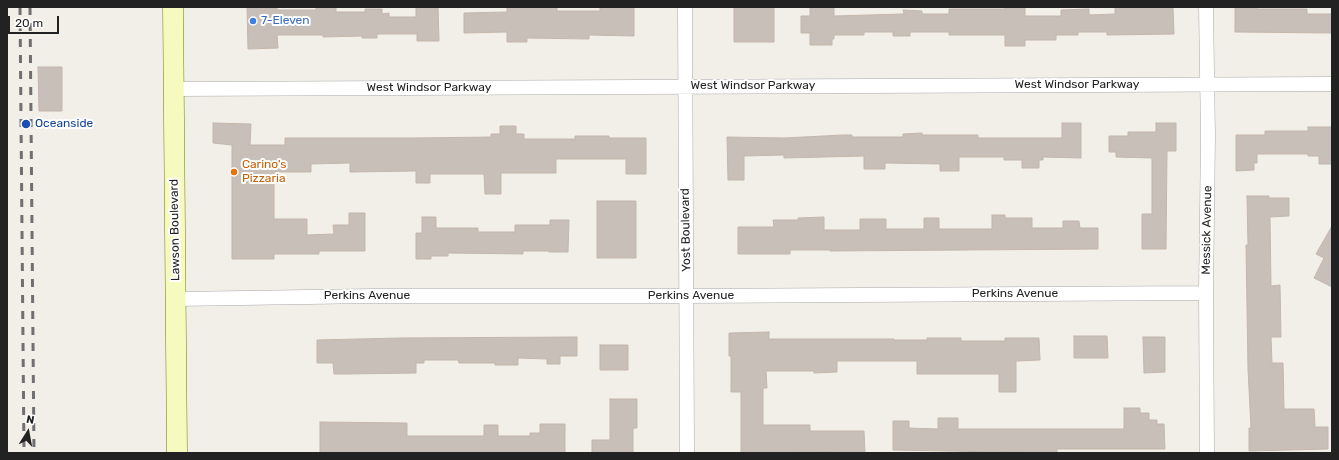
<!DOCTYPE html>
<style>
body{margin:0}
#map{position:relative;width:1339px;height:460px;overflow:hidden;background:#f2efe9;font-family:Rubik,sans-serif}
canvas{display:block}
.frame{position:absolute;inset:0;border:8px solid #222;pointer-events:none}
.north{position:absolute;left:8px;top:412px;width:40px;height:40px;-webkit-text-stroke:3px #fff;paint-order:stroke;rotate:11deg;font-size:11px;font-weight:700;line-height:16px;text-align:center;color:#222}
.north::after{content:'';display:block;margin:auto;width:14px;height:18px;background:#222;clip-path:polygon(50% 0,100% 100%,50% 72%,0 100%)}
.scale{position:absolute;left:8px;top:16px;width:51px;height:18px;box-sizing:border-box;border:2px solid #222;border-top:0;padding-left:5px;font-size:12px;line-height:14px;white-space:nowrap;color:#222;-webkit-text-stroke:3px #fff;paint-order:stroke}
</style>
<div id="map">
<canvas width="1339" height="460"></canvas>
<div class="frame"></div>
<div class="north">N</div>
<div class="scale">20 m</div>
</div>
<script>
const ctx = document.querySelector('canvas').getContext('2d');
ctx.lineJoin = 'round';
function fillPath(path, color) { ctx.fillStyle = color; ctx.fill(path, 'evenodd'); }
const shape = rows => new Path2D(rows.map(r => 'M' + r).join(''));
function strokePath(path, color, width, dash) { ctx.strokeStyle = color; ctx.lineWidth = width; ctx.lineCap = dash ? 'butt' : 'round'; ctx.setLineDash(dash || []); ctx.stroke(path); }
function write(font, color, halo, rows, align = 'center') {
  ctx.font = font + ' Rubik,sans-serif'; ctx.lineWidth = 4; ctx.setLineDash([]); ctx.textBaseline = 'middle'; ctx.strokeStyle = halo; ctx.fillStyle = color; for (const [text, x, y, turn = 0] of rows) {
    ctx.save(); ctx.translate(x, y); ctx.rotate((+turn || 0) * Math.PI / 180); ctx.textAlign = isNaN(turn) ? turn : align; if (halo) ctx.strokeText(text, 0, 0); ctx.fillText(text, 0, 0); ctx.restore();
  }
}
const building = shape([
 [247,7,277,7,277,10,316,10,316,7,336,7,336,12,365,12,365,9,382,9,382,14,389,13,389,17,416,17,416,7,438,7,439,41,417,41,417,34,377,34,377,38,362,38,362,36,323,37,323,35,277,35,278,48,248,49,247,7],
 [507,7,557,7,557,11,600,11,600,7,634,7,634,36,589,35,589,39,527,38,527,42,507,42,507,32,464,33,464,13,507,12,507,7],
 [734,7,774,7,774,42,734,42,734,7],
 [810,7,834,7,834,16,904,14,903,10,922,11,922,14,949,14,949,9,1005,9,1005,7,1025,7,1025,16,1061,16,1061,10,1089,9,1089,15,1115,14,1115,7,1173,7,1174,34,1107,35,1107,32,1078,32,1078,35,1056,35,1056,40,1025,40,1025,46,1005,46,1005,35,949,35,949,32,910,32,910,36,893,36,893,32,864,32,864,35,834,35,834,39,832,39,832,45,810,45,810,33,801,33,801,16,810,16,810,7],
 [1235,7,1257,7,1257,9,1307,9,1307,14,1332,14,1332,33,1235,32,1235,7],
 [38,67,62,67,62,111,39,111,38,67],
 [213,123,251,124,250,145,285,145,285,138,415,138,491,137,491,134,500,134,500,126,516,126,516,134,524,134,524,139,575,139,575,136,609,136,609,138,646,138,646,174,626,174,626,159,556,159,556,173,501,173,501,194,485,194,484,174,430,174,430,183,416,183,416,171,350,172,350,163,311,164,311,172,274,172,274,219,307,219,307,235,334,234,333,225,349,225,349,213,365,213,365,251,319,251,319,254,274,254,274,259,232,259,232,145,213,143,213,123],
 [1062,123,1081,123,1081,158,1043,157,1043,160,1039,160,1039,168,1022,168,1022,160,1004,160,1004,157,959,157,959,171,940,171,940,164,885,163,885,169,864,169,864,156,784,158,784,155,744,156,744,180,728,180,727,137,784,138,843,135,852,135,852,137,903,137,903,134,922,133,922,135,978,135,978,138,1062,138,1062,123],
 [1156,123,1176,123,1176,151,1167,151,1166,249,1142,249,1142,214,1152,214,1152,158,1116,157,1116,152,1109,152,1109,136,1128,136,1128,132,1156,132,1156,123],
 [1308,127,1332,127,1332,164,1319,164,1319,156,1308,156,1308,154,1257,154,1257,163,1254,163,1254,170,1236,171,1236,135,1265,135,1265,131,1308,131,1308,127],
 [1247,196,1269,196,1269,198,1289,198,1289,216,1270,217,1271,286,1280,285,1281,337,1271,337,1272,363,1283,363,1284,409,1314,409,1315,427,1328,427,1328,449,1249,451,1249,428,1251,428,1248,369,1246,245,1248,245,1247,196],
 [597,201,636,201,636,258,597,258,597,201],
 [992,215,1005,215,1005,218,1032,218,1032,228,1063,228,1063,221,1079,221,1080,228,1098,228,1098,249,830,251,830,250,790,250,790,254,738,254,738,227,774,227,773,220,798,220,798,218,824,217,824,230,860,230,860,219,886,219,886,229,924,229,924,218,939,218,939,229,992,229,992,215],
 [422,217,436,217,436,228,478,228,478,232,515,232,515,225,550,225,550,220,569,220,568,252,549,252,549,251,523,251,523,254,448,253,448,256,431,256,431,259,416,259,416,233,422,233,422,217],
 [1332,226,1332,287,1314,278,1324,258,1316,254,1332,226],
 [769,332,769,339,894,339,894,340,927,340,927,338,961,338,961,341,1005,341,1005,338,1039,338,1040,360,1016,361,1016,392,999,392,999,374,917,374,917,361,837,361,837,372,814,373,814,371,766,371,767,388,763,388,763,425,810,425,810,431,864,431,865,453,834,453,834,452,741,453,741,392,731,392,731,356,729,356,729,333,769,332],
 [1074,336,1107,336,1108,358,1074,358,1074,336],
 [577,337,577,356,560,356,560,364,547,364,547,359,518,358,518,365,495,365,495,363,459,363,458,360,424,360,424,363,416,363,416,373,347,374,334,374,333,363,317,363,317,340,399,338,577,337],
 [1143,337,1165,337,1165,372,1144,373,1143,337],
 [600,345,628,345,628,370,600,370,600,345],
 [610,399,637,399,637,428,633,428,633,453,592,453,592,440,610,440,610,399],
 [1124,408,1140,408,1140,413,1149,413,1149,420,1157,420,1157,424,1164,424,1165,449,1057,449,1057,453,893,450,893,421,909,421,909,428,938,429,938,418,958,418,958,429,1124,429,1124,408],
 [320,422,407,423,407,436,484,436,484,425,498,425,498,436,530,436,530,433,540,433,540,424,565,424,565,453,320,453,320,422]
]);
const minor = shape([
 [685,7,687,453],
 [1206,7,1208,136,1206,293,1207,453],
 [174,89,1332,84],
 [176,299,373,296,687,296,1206,293]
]);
const secondary = shape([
 [173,7,177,453]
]);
const rail = shape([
 [20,7,24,453],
 [30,7,34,453]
]);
const markers = [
 [253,21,4,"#3f7fe0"],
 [26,124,5,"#1a4fb4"],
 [234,172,4,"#e8710a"]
];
const shopNames = [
 ["7-Eleven",261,21]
];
const streetNames = [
 ["West Windsor Parkway",1077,85],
 ["West Windsor Parkway",753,86],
 ["West Windsor Parkway",429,88],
 ["Lawson Boulevard",175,230,-91],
 ["Yost Boulevard",686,230,-91],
 ["Messick Avenue",1207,230,-89],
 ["Perkins Avenue",1015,294],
 ["Perkins Avenue",367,296],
 ["Perkins Avenue",691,296]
];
const transitNames = [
 ["Oceanside",35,124]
];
const foodNames = [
 ["Carino's",242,165],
 ["Pizzaria",242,179]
];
fillPath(building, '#c7bfb8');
strokePath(building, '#c4b6ab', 1);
strokePath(minor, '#a9a9a9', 15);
strokePath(secondary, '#707d05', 21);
strokePath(minor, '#fff', 14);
strokePath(secondary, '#f7fabf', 20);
strokePath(rail, '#707070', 3, [8, 8]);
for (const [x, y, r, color] of markers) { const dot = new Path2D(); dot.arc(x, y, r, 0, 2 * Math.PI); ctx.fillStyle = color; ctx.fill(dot); strokePath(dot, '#fff', 1.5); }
write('12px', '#366cbe', '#fff', shopNames, 'left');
write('12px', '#222', '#fff', streetNames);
write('12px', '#164399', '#fff', transitNames, 'left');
write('12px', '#c56008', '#fff', foodNames, 'left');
</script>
